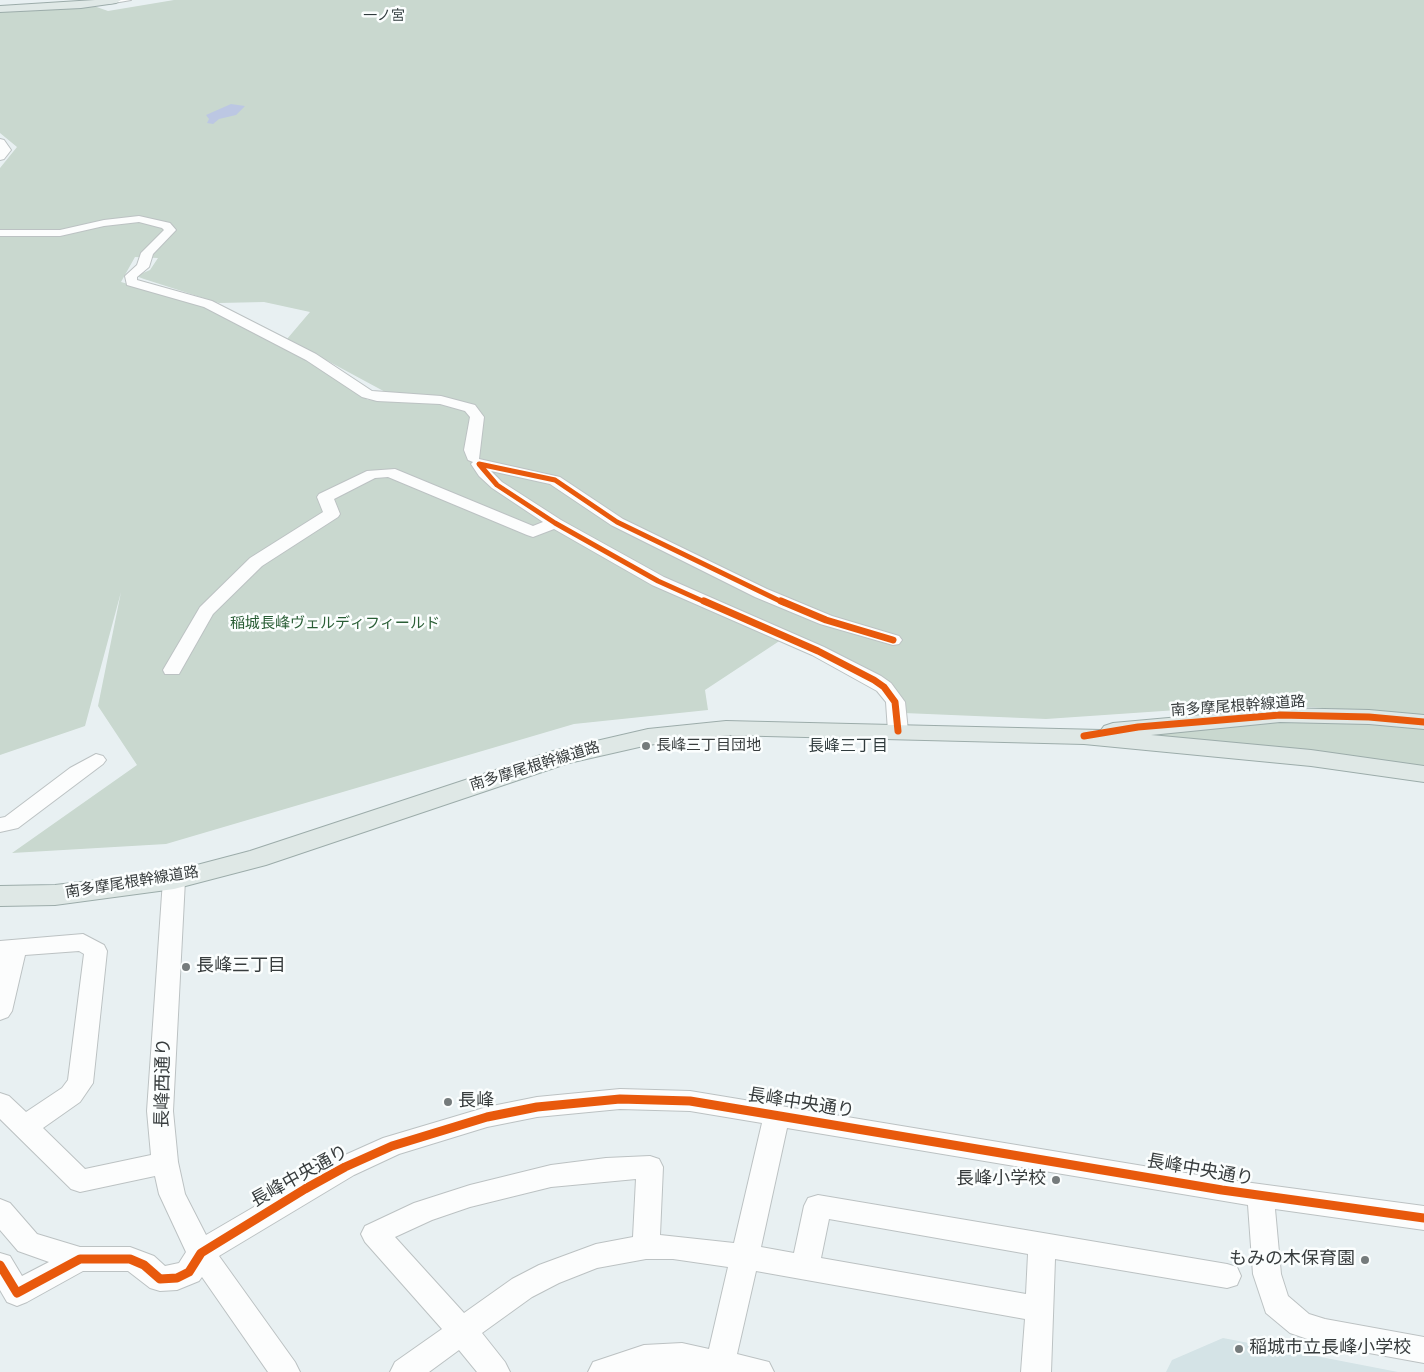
<!DOCTYPE html>
<meta charset="utf-8">
<style>
body{margin:0}
canvas{display:block;background:#e8f0f2}
</style>
<canvas width="1424" height="1372"></canvas>
<script>
const ctx = document.querySelector('canvas').getContext('2d');
ctx.lineJoin = 'round';
function paint(path, color) { ctx.fillStyle = color; ctx.fill(path, 'evenodd'); }
const toPath = rows => new Path2D(rows.map(r => 'M' + r).join(''));
function strokePath(path, color, width, dash) { ctx.strokeStyle = color; ctx.lineWidth = width; ctx.lineCap = dash ? 'butt' : 'round'; ctx.setLineDash(dash || []); ctx.stroke(path); }
function drawText(font, color, halo, rows, align = 'center') {
  ctx.font = font + ' "Titillium Web","Noto Sans JP",sans-serif'; ctx.lineWidth = 5; ctx.setLineDash([]); ctx.textBaseline = 'middle'; ctx.strokeStyle = halo; ctx.fillStyle = color; for (const [text, x, y, turn = 0] of rows) {
    ctx.save(); ctx.translate(x, y); ctx.rotate((+turn || 0) * Math.PI / 180); ctx.textAlign = isNaN(turn) ? turn : align; if (halo) ctx.strokeText(text, 0, 0); ctx.fillText(text, 0, 0); ctx.restore();
  }
}
paint(toPath([
 [1223,1338,1398,1372,1166,1372,1172,1360]
]), '#d4e3e6');
paint(toPath([
 [174,0,1424,0,1424,715,1265,704,1046,719,904,713,902,699,790,634,705,690,708,710,574,724,166,844,12,853,137,765,98,706,121,592,85,726,0,755,0,168,17,147,0,133,0,10,91,5,108,11],
 [135,257,158,258,150,270,136,276,144,279,219,303,264,302,310,312,287,339,389,394,393,401,368,400,275,341,205,306,121,282],
 [1292,719,1424,727,1424,769,1143,740,1141,732]
]), '#c9d8cf');
paint(toPath([
 [231,104,245,106,236,115,219,119,213,124,207,123,209,119,206,115]
]), '#bcc7e3');
const minor = toPath([
 [105,0,131,0,108,4,104,2,105,0],
 [0,139,4,140,11,150,4,159,0,160,0,139],
 [139,216,170,223,176,230,153,254,149,267,137,277,137,280,212,301,316,354,372,391,441,396,475,405,484,417,479,459,560,477,623,519,767,589,832,616,899,636,902,640,899,644,893,645,820,624,755,597,611,525,550,484,491,471,502,482,561,520,664,577,824,647,881,676,891,683,905,702,908,731,905,735,898,737,891,735,888,731,886,702,877,691,812,655,652,585,554,529,533,537,527,535,388,477,375,478,334,499,340,514,338,517,262,566,213,614,179,674,165,674,163,670,200,607,250,558,323,512,317,497,319,494,367,471,395,469,533,526,543,522,492,488,479,476,471,464,473,462,468,460,464,450,470,417,465,411,440,404,377,401,362,397,306,360,204,307,127,285,125,276,137,265,141,253,164,230,162,228,139,222,104,226,60,236,0,236,0,230,60,230,104,220,139,216],
 [96,754,103,756,106,760,103,764,18,828,0,832,0,818,5,817,70,768,96,754],
 [174,873,182,875,185,880,173,1111,178,1162,185,1194,206,1235,336,1159,383,1138,487,1107,537,1097,620,1089,690,1091,1222,1179,1424,1206,1424,1230,1275,1209,1281,1274,1288,1296,1309,1314,1325,1319,1424,1337,1424,1363,1325,1345,1290,1333,1266,1313,1253,1274,1248,1205,787,1128,761,1247,794,1253,804,1206,808,1198,818,1195,1227,1264,1237,1267,1241,1276,1237,1285,1227,1288,1055,1259,1051,1372,1021,1372,1025,1319,756,1271,737,1354,769,1362,774,1372,588,1372,593,1362,644,1345,682,1343,709,1349,728,1267,673,1259,646,1259,597,1268,559,1283,532,1297,482,1333,505,1362,510,1372,477,1372,459,1350,429,1372,390,1372,395,1362,442,1329,365,1242,361,1234,365,1226,414,1203,470,1185,551,1165,606,1158,650,1156,659,1159,663,1167,660,1235,734,1243,762,1123,690,1111,620,1109,537,1117,487,1127,399,1154,354,1175,219,1256,295,1362,300,1372,268,1372,202,1277,199,1281,177,1290,160,1291,150,1288,128,1271,83,1271,27,1302,17,1306,7,1302,0,1290,0,1253,10,1256,22,1276,49,1262,18,1251,0,1230,0,1199,10,1203,37,1234,80,1247,130,1247,154,1256,165,1266,179,1263,186,1252,159,1194,155,1176,80,1192,71,1189,0,1119,0,1093,9,1096,26,1112,62,1088,68,1080,84,954,79,951,25,955,12,1011,8,1017,0,1020,0,941,83,934,104,945,107,951,93,1083,80,1102,43,1128,85,1169,151,1155,147,1111,163,880,166,875,174,873],
 [636,1179,633,1237,596,1244,539,1265,512,1279,464,1313,395,1237,432,1220,470,1207,551,1187,636,1179],
 [829,1219,1028,1254,1026,1294,821,1258,829,1219]
]);
const major = toPath([
 [95,0,121,0,116,3,81,8,0,12,0,6,95,0],
 [1280,708,1369,710,1424,715,1424,729,1369,724,1280,722,1151,735,1311,750,1424,766,1424,782,1311,766,1084,744,726,735,648,745,569,763,266,865,174,889,55,905,0,906,0,886,55,885,174,871,250,851,553,751,648,729,726,721,1101,730,1104,726,1113,723,1280,708]
]);
strokePath(minor, '#bcc2c3', 2);
strokePath(major, '#9cacaa', 2);
paint(minor, '#fcfdfd');
paint(major, '#dfe8e6');
strokePath(toPath([
 [707,603,658,581,555,523,497,485,479,464,555,480,617,522,784,603]
]), '#e8590c', 5);
strokePath(toPath([
 [704,601,818,651,874,680,884,687,895,702,898,731],
 [781,601,826,620,893,640],
 [1084,736,1138,727,1280,715,1369,717,1424,722]
]), '#e8590c', 7);
strokePath(toPath([
 [0,1265,17,1293,80,1259,130,1259,144,1265,160,1279,177,1278,189,1272,201,1253,305,1189,345,1167,392,1146,487,1117,537,1107,620,1099,690,1101,1222,1190,1424,1218]
]), '#e8590c', 9);
for (const [x, y, r, color] of [
 [646,746,5,"#757b7c"],
 [186,967,5,"#757b7c"],
 [448,1102,5,"#757b7c"],
 [1056,1180,5,"#757b7c"],
 [1365,1260,5,"#757b7c"],
 [1239,1349,5,"#757b7c"]
]) { const dot = new Path2D(); dot.arc(x, y, r, 0, 2 * Math.PI); ctx.fillStyle = color; ctx.fill(dot); strokePath(dot, '#fbfefe', 2); }
drawText('14px', '#303b3d', '#fbfefe', [
 ["一ノ宮",384,17]
]);
drawText('15px', '#2a5e36', '#fbfefe', [
 ["稲城長峰ヴェルディフィールド",335,624]
]);
drawText('15px', '#373c3d', '#fbfefe', [
 ["南多摩尾根幹線道路",1238,707,-4],
 ["南多摩尾根幹線道路",535,767,-17],
 ["南多摩尾根幹線道路",132,883,-9]
]);
drawText('15px', '#373c3d', '#fbfefe', [
 ["長峰三丁目団地",656,746]
], 'left');
drawText('16px', '#303b3d', '#fbfefe', [
 ["長峰三丁目",848,747]
]);
drawText('18px', '#373c3d', '#fbfefe', [
 ["長峰三丁目",196,967],
 ["長峰",458,1102],
 ["長峰小学校",1046,1180,"right"],
 ["もみの木保育園",1355,1260,"right"],
 ["稲城市立長峰小学校",1249,1349]
], 'left');
drawText('18px', '#373c3d', '#fbfefe', [
 ["長峰西通り",164,1083,-89],
 ["長峰中央通り",801,1104,9],
 ["長峰中央通り",1200,1171,10],
 ["長峰中央通り",300,1177,-29]
]);
</script>
